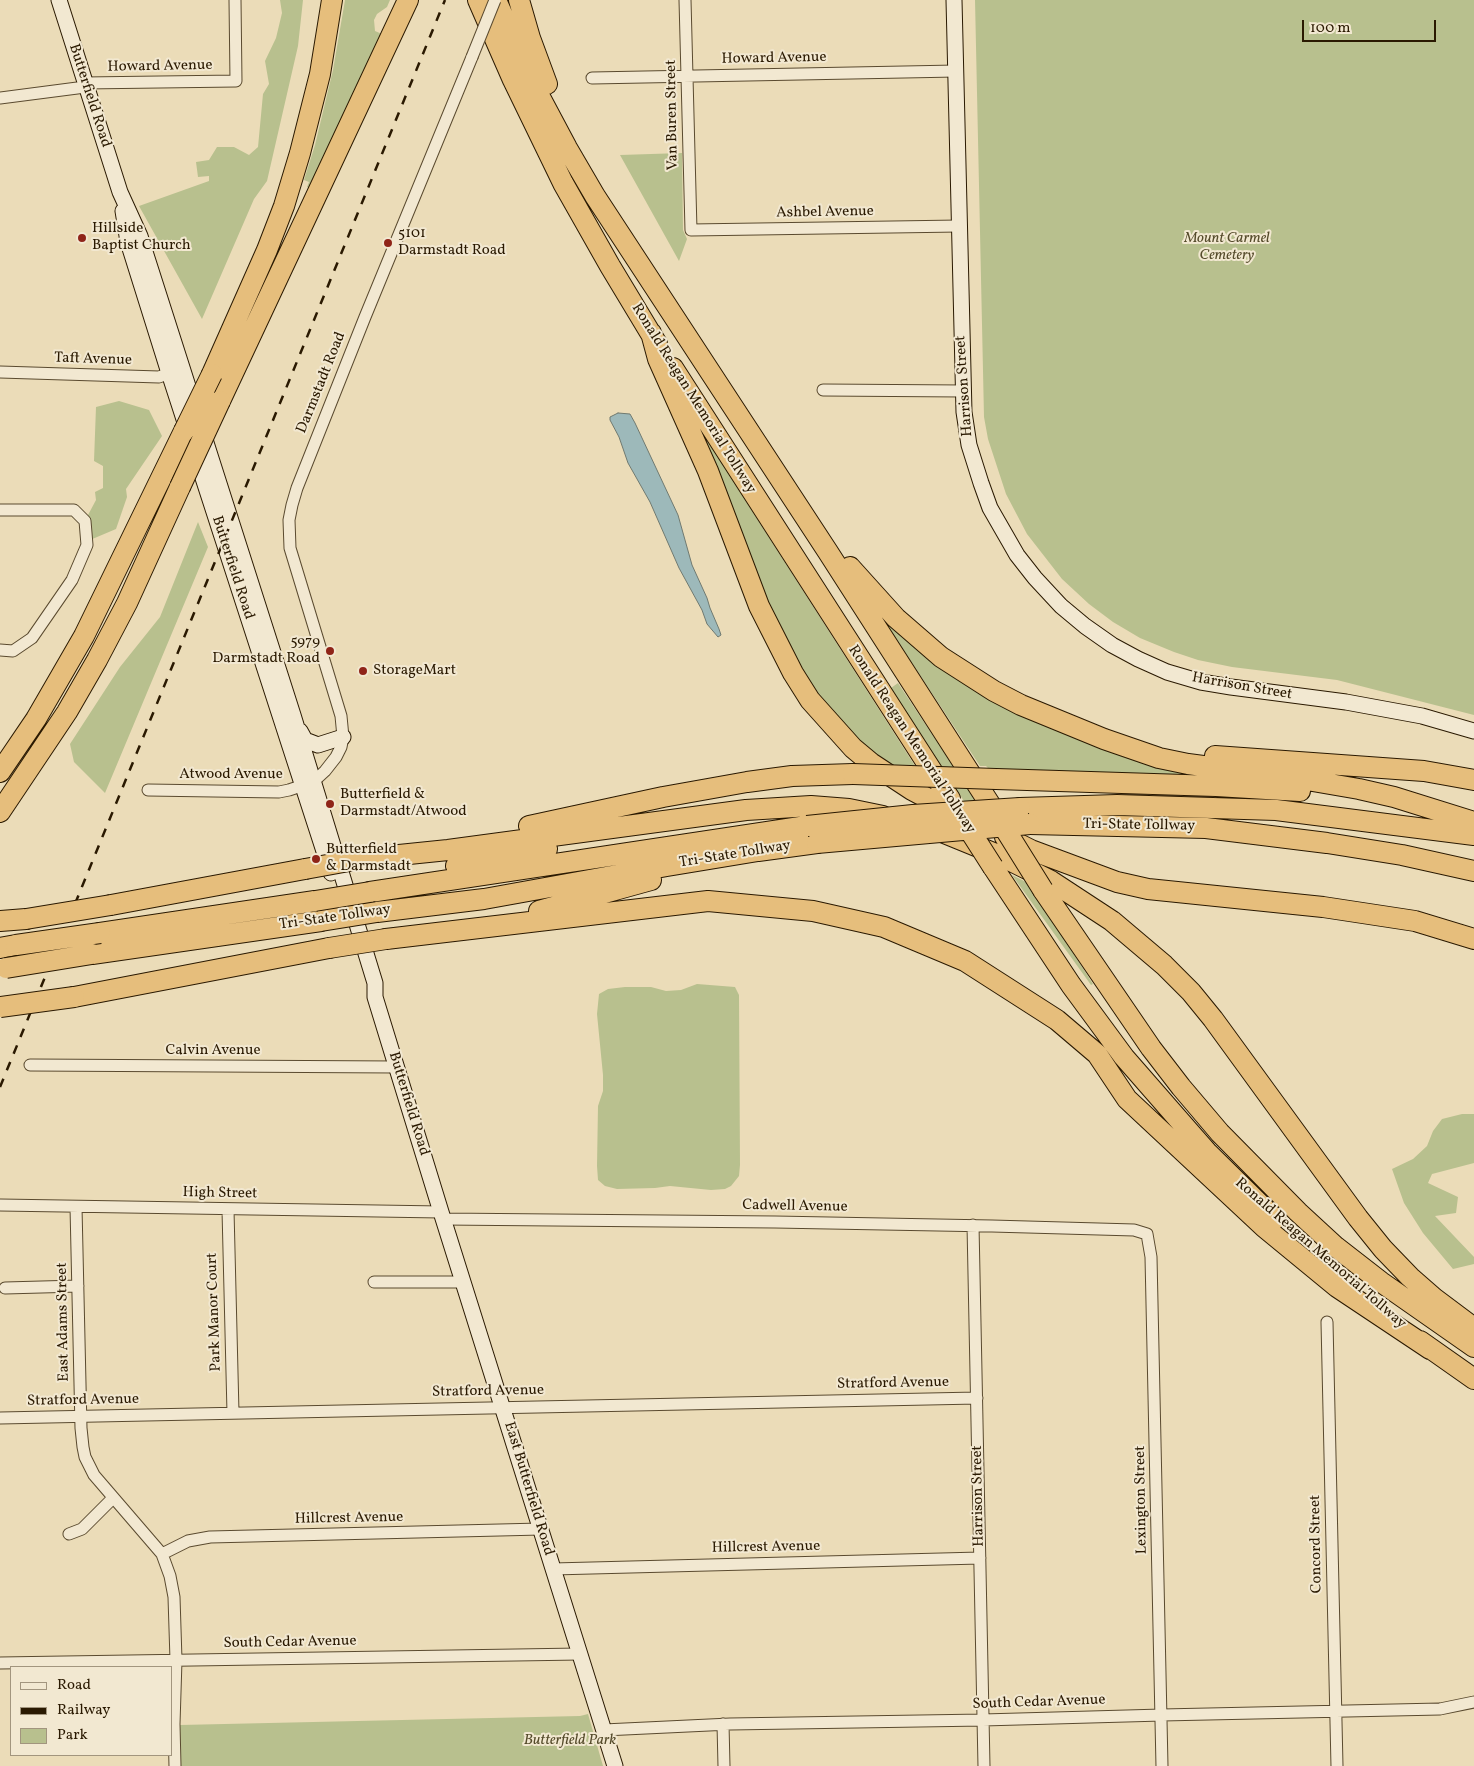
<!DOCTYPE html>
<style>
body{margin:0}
#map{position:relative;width:1474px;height:1766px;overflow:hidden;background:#ebdcb8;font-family:Vollkorn,serif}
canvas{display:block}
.legend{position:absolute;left:10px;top:1666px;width:162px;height:90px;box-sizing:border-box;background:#f2e8d1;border:1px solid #a2957e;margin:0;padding:6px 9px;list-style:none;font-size:15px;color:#2a1901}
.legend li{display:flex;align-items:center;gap:10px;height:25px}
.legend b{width:25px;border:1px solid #a2957e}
.scale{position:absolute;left:1302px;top:20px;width:134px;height:22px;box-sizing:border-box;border:2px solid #2a1901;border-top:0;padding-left:6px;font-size:15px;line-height:18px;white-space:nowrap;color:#2a1901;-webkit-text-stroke:4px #f2e8d1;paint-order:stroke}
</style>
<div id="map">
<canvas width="1474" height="1766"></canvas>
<ul class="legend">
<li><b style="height:6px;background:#f2e8d1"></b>Road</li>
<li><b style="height:6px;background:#2a1901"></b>Railway</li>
<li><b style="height:14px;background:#b8c08e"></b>Park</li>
</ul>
<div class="scale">100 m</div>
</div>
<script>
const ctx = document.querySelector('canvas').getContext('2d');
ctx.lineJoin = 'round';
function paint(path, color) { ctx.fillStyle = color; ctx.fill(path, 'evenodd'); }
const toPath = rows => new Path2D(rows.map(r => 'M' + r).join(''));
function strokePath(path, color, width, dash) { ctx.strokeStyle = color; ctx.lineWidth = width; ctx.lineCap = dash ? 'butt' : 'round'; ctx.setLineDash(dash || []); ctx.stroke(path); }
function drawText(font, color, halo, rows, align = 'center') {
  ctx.font = font + ' Vollkorn,serif'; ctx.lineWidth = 4; ctx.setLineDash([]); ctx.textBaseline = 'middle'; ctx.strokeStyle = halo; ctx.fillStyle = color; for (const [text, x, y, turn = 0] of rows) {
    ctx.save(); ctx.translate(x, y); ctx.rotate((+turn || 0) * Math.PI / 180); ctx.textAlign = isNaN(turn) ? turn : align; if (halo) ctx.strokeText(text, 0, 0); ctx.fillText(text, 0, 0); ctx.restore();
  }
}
paint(toPath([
 [280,0,303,0,298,46,267,181,254,199,202,319,139,206,209,181,209,176,198,177,196,162,209,160,217,147,234,147,249,155,258,147,263,94,269,84,265,61,276,38,282,13],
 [345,0,390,0,387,7,377,14,374,20,375,31,382,34,310,188,307,187,309,182,304,180,315,145,333,70],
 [975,0,1474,0,1474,715,1337,680,1232,667,1198,660,1174,652,1140,638,1113,622,1089,604,1062,579,1027,534,1006,494,988,439,984,417],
 [682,153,683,230,687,239,679,261,620,155],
 [119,401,149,410,162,436,126,489,127,497,116,529,90,540,88,515,96,500,95,492,103,488,103,466,94,461,96,407],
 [708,442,917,769,887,766,864,747,807,682,770,614,703,444],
 [198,522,208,547,105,793,74,762,70,744,120,667,160,617],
 [881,616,1034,720,1067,735,1098,747,1204,775,1004,770,989,769,986,766,980,766],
 [898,683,945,754,986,818,969,809,891,688],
 [1012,875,1028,883,1093,984,1091,985],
 [697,984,735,987,739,995,740,1165,739,1176,731,1186,725,1189,711,1190,670,1186,655,1188,617,1189,605,1186,598,1180,597,1166,598,1106,603,1091,603,1075,597,1014,599,994,608,989,625,987,651,987,666,991,681,990],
 [1462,1114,1474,1114,1474,1163,1432,1174,1428,1183,1458,1197,1456,1213,1435,1216,1474,1257,1474,1264,1453,1269,1423,1233,1404,1203,1392,1169,1413,1159,1427,1146,1433,1131,1442,1119],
 [588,1714,603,1766,180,1766,180,1725,580,1716]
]), '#b8c08e');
const water = toPath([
 [618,413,630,414,635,423,678,515,692,565,707,598,710,608,719,629,721,635,718,637,707,624,702,610,679,568,650,502,628,463,619,437,610,420,610,417,618,413]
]);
paint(water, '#9db9ba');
strokePath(water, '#6f7970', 1);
const minor = toPath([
 [685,0,691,230,959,226],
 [592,78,956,71],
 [84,83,236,81,235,0],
 [0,98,85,87],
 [0,372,159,377,175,371],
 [823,390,963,391],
 [0,510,74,510,85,521,87,545,72,580,32,638,13,651,0,650],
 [148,790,279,792,289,790,313,782,325,771,336,757,341,747,343,737,341,716,290,548,289,520,292,505,297,488,365,317,472,57],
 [30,1065,396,1067],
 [0,1205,441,1212],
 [76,1207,81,1428,83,1447,85,1457,94,1475,162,1554,170,1576,174,1597,176,1660,174,1724,175,1766],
 [228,1210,233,1413],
 [443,1219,775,1222,992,1226,1134,1230,1147,1234,1151,1257,1162,1766],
 [973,1225,984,1766],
 [374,1282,463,1282],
 [5,1288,78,1286],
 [1327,1322,1337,1766],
 [0,1418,977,1398],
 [69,1534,82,1529,113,1498],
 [162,1554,188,1541,210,1537,541,1529],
 [553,1569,980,1558],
 [0,1663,580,1654],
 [723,1724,724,1766],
 [604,1730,730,1724,983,1720,1162,1715,1440,1709,1474,1702]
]);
const secondary = toPath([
 [59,0,120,192,140,236,293,715,375,983,375,997,441,1212,615,1766],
 [954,0,964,412,969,445,981,483,990,508,1017,555,1035,578,1061,606,1085,626,1112,645,1138,659,1167,672,1201,682,1231,687,1346,702,1422,716,1474,731],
 [123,211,128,242,169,373,331,873],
 [300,731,305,740,318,745,343,737]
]);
const motorway = toPath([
 [478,0,513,80,563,183,610,266,657,344],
 [496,0,534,86,567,148,595,196,828,552,1002,823],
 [519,0,530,38,547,84],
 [651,333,658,359,708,471,759,606,793,673,810,700,853,748,871,763,912,790,961,816],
 [673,368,950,799],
 [212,374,267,250,284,206,300,153,320,74,332,0],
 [220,401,408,0],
 [850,567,896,618,941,657,994,691,1021,705,1104,739,1159,758,1188,764,1301,779,1359,789,1394,797,1474,822],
 [1215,756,1424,771,1474,780],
 [0,772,36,719,84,636,184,431],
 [996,779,1216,786,1300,791],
 [1020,808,1117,805,1276,810,1474,835],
 [0,812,67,712,97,660,127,603,180,487],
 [1030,824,1206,828,1327,843,1402,855,1474,871],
 [529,826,663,797,747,782,792,776,853,774],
 [937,830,1003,857,1051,881,1112,921,1164,965,1191,992,1213,1019,1358,1218,1383,1249,1410,1277,1434,1298,1474,1328],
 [1005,837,1031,850,1117,882,1148,889,1323,907,1415,921,1474,939],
 [360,859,448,850,746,810,811,806,849,809,883,816],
 [456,866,547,849],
 [993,867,1071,985,1124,1057,1207,1152,1275,1219],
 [1043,890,1151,1048,1181,1087,1220,1133,1298,1212,1336,1247,1381,1282,1474,1347],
 [370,892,807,826],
 [111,905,305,869],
 [539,911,651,880],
 [377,912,484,899,667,866,758,851,817,843],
 [0,921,26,919],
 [100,933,315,901],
 [386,939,708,901,813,911,884,927,965,961,1057,1020,1097,1054,1127,1099,1264,1227,1337,1287,1430,1349],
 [0,948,16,945],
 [92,954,321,921],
 [74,997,329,948],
 [1420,1341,1474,1379]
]);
strokePath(minor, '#5a4a2f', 13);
strokePath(secondary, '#2a1901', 17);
strokePath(motorway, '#2a1901', 22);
strokePath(minor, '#f2e8d1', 11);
strokePath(secondary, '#f2e8d1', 15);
strokePath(motorway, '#e6be7c', 20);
strokePath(toPath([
 [0,1087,445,0]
]), '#2a1901', 2.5, [9, 9]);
const minorBridge = toPath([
 [472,57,495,0]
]);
const motorwayBridge = toPath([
 [184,431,212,374],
 [180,487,220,401],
 [853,774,996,779],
 [963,820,993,867],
 [807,826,913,815,1020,808],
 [1005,829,1043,890],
 [817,843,1030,824],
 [305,869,360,859],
 [315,901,370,892],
 [26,919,111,905],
 [321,921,377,912],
 [16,945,100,933],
 [329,948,386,939],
 [6,968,92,954],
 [0,1007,74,997]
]);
strokePath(minorBridge, '#5a4a2f', 13, []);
strokePath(motorwayBridge, '#2a1901', 22, []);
strokePath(minorBridge, '#f2e8d1', 11);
strokePath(motorwayBridge, '#e6be7c', 20);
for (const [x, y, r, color] of [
 [82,238,5,"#8f2418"],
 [388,243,5,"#8f2418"],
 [330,651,5,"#8f2418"],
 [363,671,5,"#8f2418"],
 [330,804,5,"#8f2418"],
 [316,859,5,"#8f2418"]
]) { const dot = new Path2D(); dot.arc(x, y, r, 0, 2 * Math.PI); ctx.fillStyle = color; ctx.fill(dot); strokePath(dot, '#f2e8d1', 2); }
drawText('15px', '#2a1901', '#f2e8d1', [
 ["Howard Avenue",774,59,-1],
 ["Howard Avenue",160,67,-1],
 ["Butterfield Road",89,96,72],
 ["Van Buren Street",673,115,-91],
 ["Ashbel Avenue",825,213,-1],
 ["Taft Avenue",93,360,2],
 ["Darmstadt Road",322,383,-68],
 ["Harrison Street",965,386,-94],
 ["Ronald Reagan Memorial Tollway",693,399,58],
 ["Butterfield Road",232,568,72],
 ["Harrison Street",1242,687,10],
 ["Ronald Reagan Memorial Tollway",911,740,57],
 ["Atwood Avenue",231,775],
 ["Tri-State Tollway",1139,826,1],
 ["Tri-State Tollway",735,855,-9],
 ["Tri-State Tollway",335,918,-8],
 ["Calvin Avenue",213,1051],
 ["Butterfield Road",408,1104,73],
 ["High Street",220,1194,1],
 ["Cadwell Avenue",795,1207,1],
 ["Ronald Reagan Memorial Tollway",1320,1254,41],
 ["Park Manor Court",215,1312,-92],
 ["East Adams Street",64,1322,-91],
 ["Stratford Avenue",893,1384,-1],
 ["Stratford Avenue",488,1392,-1],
 ["Stratford Avenue",83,1401,-1],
 ["East Butterfield Road",528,1489,73],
 ["Harrison Street",979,1496,-91],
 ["Lexington Street",1142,1500,-91],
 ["Hillcrest Avenue",349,1519,-1],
 ["Concord Street",1317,1544,-91],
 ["Hillcrest Avenue",766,1548,-1],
 ["South Cedar Avenue",290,1643,-1],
 ["South Cedar Avenue",1039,1703,-2]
]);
drawText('15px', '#2a1901', '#f2e8d1', [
 ["Hillside",92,229],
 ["Baptist Church",92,246],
 ["5101",398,234],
 ["Darmstadt Road",398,251],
 ["5979",320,642,"right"],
 ["Darmstadt Road",320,659,"right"],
 ["StorageMart",373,671],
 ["Butterfield &",340,795],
 ["Darmstadt/Atwood",340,812],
 ["Butterfield",326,850],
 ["& Darmstadt",326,867]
], 'left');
drawText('italic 15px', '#554b2b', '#f2e8d1', [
 ["Mount Carmel",1227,239],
 ["Cemetery",1227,256],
 ["Butterfield Park",570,1741]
]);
</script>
